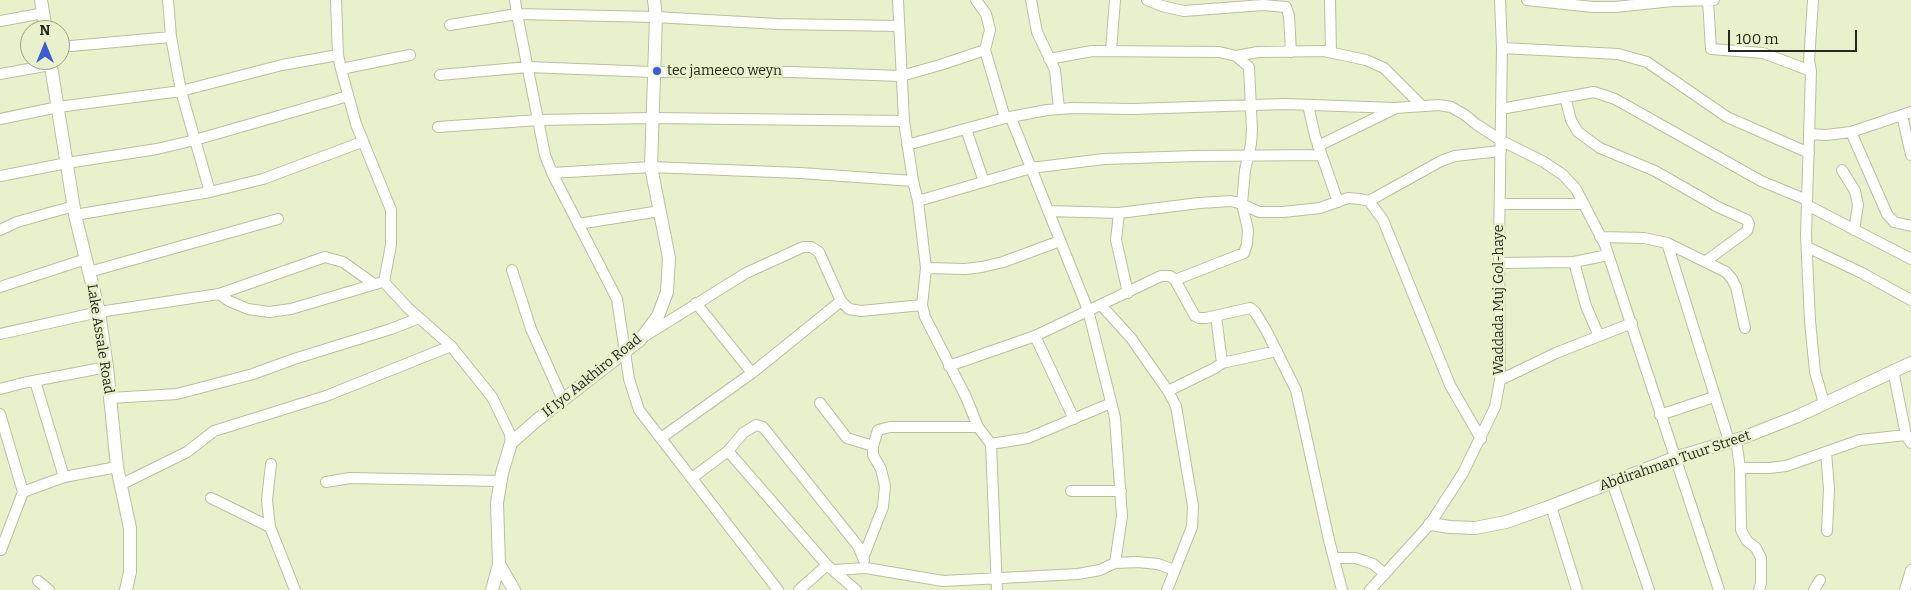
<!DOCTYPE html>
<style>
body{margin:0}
#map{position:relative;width:1911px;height:590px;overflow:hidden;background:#e9f0cc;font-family:Bitter,serif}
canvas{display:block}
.north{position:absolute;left:20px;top:20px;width:50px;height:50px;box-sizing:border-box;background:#e9f0cc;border:1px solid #9ba085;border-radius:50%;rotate:0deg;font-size:14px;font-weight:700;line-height:20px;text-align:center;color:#25281b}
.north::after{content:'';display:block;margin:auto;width:18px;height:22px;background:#3b5fd1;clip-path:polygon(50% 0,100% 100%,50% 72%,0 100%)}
.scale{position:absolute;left:1728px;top:30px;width:129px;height:22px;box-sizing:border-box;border:2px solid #25281b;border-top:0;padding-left:6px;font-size:15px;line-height:18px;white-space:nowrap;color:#25281b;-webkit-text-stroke:4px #e9f0cc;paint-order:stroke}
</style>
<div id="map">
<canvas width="1911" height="590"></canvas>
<div class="north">N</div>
<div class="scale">100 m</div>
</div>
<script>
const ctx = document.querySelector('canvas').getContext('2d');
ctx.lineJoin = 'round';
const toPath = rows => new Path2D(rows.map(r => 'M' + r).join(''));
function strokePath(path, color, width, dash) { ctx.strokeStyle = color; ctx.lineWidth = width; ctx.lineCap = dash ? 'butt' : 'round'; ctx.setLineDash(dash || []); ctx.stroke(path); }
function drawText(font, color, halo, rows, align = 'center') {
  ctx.font = font + ' Bitter,serif'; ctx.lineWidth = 5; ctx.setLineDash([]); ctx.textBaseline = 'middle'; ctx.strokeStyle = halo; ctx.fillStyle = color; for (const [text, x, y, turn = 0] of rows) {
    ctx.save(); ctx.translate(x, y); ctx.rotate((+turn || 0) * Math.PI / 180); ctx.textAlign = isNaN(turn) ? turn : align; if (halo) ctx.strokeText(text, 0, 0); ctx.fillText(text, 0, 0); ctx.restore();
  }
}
const minor = toPath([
 [168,0,171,37,181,91,210,192],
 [336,0,338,55,341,69,356,124,391,210,391,245,384,282],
 [898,0,904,121,913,181,918,201,926,268,922,305,925,317,966,397,978,427,991,444,997,590],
 [976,0,986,14,990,30,985,50],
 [1031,0,1037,32,1055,70,1059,109],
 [1147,0,1162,6,1184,11,1263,5,1286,7,1289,16,1291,52],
 [1330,0,1331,52],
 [1527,0,1593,7,1615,7,1673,1,1714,0],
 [1708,0,1711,49,1763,53,1811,71],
 [1813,0,1809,61,1811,71,1806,235,1810,321,1815,372,1824,403],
 [0,21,44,13],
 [450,25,517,14,515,0],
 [60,47,171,37],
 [1502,48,1618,54,1647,62,1727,117,1809,153],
 [1111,50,1115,0],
 [1236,56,1258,52,1324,51,1366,60,1384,68,1422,106],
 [1049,59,1092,51,1219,52,1236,56,1249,67,1252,130,1251,144,1245,170,1242,204,1248,230,1247,244,1244,253,1175,280],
 [341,69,410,55],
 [0,74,50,65],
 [440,75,528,67,653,72,792,72,901,76,940,65,985,50,1005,118],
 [1565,97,1571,120,1578,132,1600,148,1655,171,1718,207,1747,220,1749,224,1747,231,1706,261],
 [1308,105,1315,136,1338,202],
 [1501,109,1594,92,1615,99,1761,181,1807,200],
 [1902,115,1911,155],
 [1011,118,1088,310,1115,418,1122,516,1115,563],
 [0,119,58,107,181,91,282,65,338,55],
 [438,127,539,120,652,118,904,121],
 [966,129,984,182],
 [1851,132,1887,214,1894,222,1911,226],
 [1809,134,1826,135,1851,132,1911,112],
 [907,145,1005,118,1047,110,1073,108,1133,109,1285,104,1395,108,1439,105,1451,107,1465,115,1476,124,1502,141,1544,162,1563,175,1576,189,1605,245,1719,590],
 [1318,146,1394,109],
 [1842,170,1855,191,1858,205,1854,230],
 [552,173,651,167,800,173,913,181],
 [0,176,67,163,157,149,195,140,348,96],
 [918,201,1031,168,1104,159,1196,156,1321,155],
 [1369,201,1441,161,1455,156,1501,151],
 [1500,204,1584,204],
 [1807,205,1911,259],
 [1048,211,1119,213,1199,203,1231,201,1242,204,1259,212,1283,212,1320,208,1348,198,1360,199,1369,201,1383,220,1450,385,1481,439],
 [1119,213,1116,240,1128,293],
 [75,215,210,192,263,179,362,142],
 [578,224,660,211],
 [0,230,17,222,74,206],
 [1600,237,1644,238,1667,243,1726,272,1732,279,1736,287,1745,328],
 [1667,243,1729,441],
 [1807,247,1862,273,1911,300],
 [1574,262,1586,306,1599,336],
 [1499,263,1574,262,1608,255],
 [926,268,965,269,982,267,1003,262,1060,241],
 [512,270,531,329,563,400],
 [89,272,278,219],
 [384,282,408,308,451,346,492,397,510,434,511,443],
 [0,287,86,259],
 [219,294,229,301,248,309,269,312,291,309,379,283],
 [696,303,752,373],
 [1101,305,1131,338,1168,391,1176,406,1193,506,1192,527,1167,590],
 [1216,316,1222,363],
 [0,334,99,312,219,294,325,257,343,262,374,284],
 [645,336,746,273,803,247,811,247,819,252,841,301],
 [1035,336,1074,419],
 [949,366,1035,336,1161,276,1170,276,1175,280,1195,316,1199,318,1206,318,1250,308,1255,312,1266,330,1296,390,1329,540,1342,590],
 [1893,370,1906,435,1911,443],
 [1500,380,1556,353,1632,323],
 [35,381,64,477],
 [0,389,23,383,107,367],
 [1168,391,1215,368,1222,363,1277,351],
 [110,398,177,394,253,374,294,359,391,329,419,318],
 [820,403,847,438,873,446],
 [0,414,23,492],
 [1660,415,1714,397],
 [661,438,752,373,841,301,849,309,861,311,922,305],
 [1736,439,1740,468,1741,530,1747,541,1756,548,1761,558,1761,583,1759,590],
 [991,444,1028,438,1111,403],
 [728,451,743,433,756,425,763,427,858,546,864,560],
 [1826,452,1829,489,1827,531],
 [271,464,267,500,270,527,295,590],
 [1740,468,1769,468,1786,466,1860,440,1906,435],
 [692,478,728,451,827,565,856,590],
 [326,482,350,478,500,481],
 [1612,482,1649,590],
 [120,485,187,452,214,431,326,396,451,346],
 [1071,491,1121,491],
 [211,498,270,527],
 [1551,506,1577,590],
 [1,550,23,492,64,477,117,467],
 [863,558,883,507,885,486,881,469,873,455,873,446,878,430,890,427,978,427],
 [1334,558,1355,558,1365,561,1373,564,1385,574],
 [834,570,866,568,943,581,1078,574,1100,570,1115,563,1137,562,1158,564,1174,570],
 [38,581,49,590],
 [778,590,639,410,629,379,617,299,552,173,545,155,517,14,656,17,777,24,899,26],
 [799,590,827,565],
 [1370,590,1430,524,1463,473,1495,407,1500,380,1499,244,1502,48,1500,0],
 [1814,590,1820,580],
 [1905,590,1911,570]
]);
const tertiary = toPath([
 [41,0,46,30],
 [50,60,75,215,99,312,107,367,117,467,130,528,130,572,126,590],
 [1430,524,1450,527,1475,528,1506,522,1546,508,1674,458,1742,438,1798,416,1911,363],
 [499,564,514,590],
 [492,590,499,564,497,503,502,473,511,443,537,420,640,340,658,316,667,292,669,258,651,167,656,17,654,0]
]);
strokePath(minor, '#bac09e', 12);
strokePath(tertiary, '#bac09e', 14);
strokePath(minor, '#fff', 10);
strokePath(tertiary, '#fff', 12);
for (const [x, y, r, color] of [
 [657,71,5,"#3b5fd1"]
]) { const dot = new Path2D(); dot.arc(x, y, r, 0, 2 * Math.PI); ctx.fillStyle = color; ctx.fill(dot); strokePath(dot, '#e9f0cc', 2); }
drawText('14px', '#25281b', '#e9f0cc', [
 ["tec jameeco weyn",667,71]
], 'left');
drawText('14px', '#25281b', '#e9f0cc', [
 ["Waddada Muj Gol-haye",1499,300,-90],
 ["Lake Assale Road",100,339,81],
 ["If Iyo Aakhiro Road",592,376,-39],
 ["Abdirahman Tuur Street",1675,461,-19]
]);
</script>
